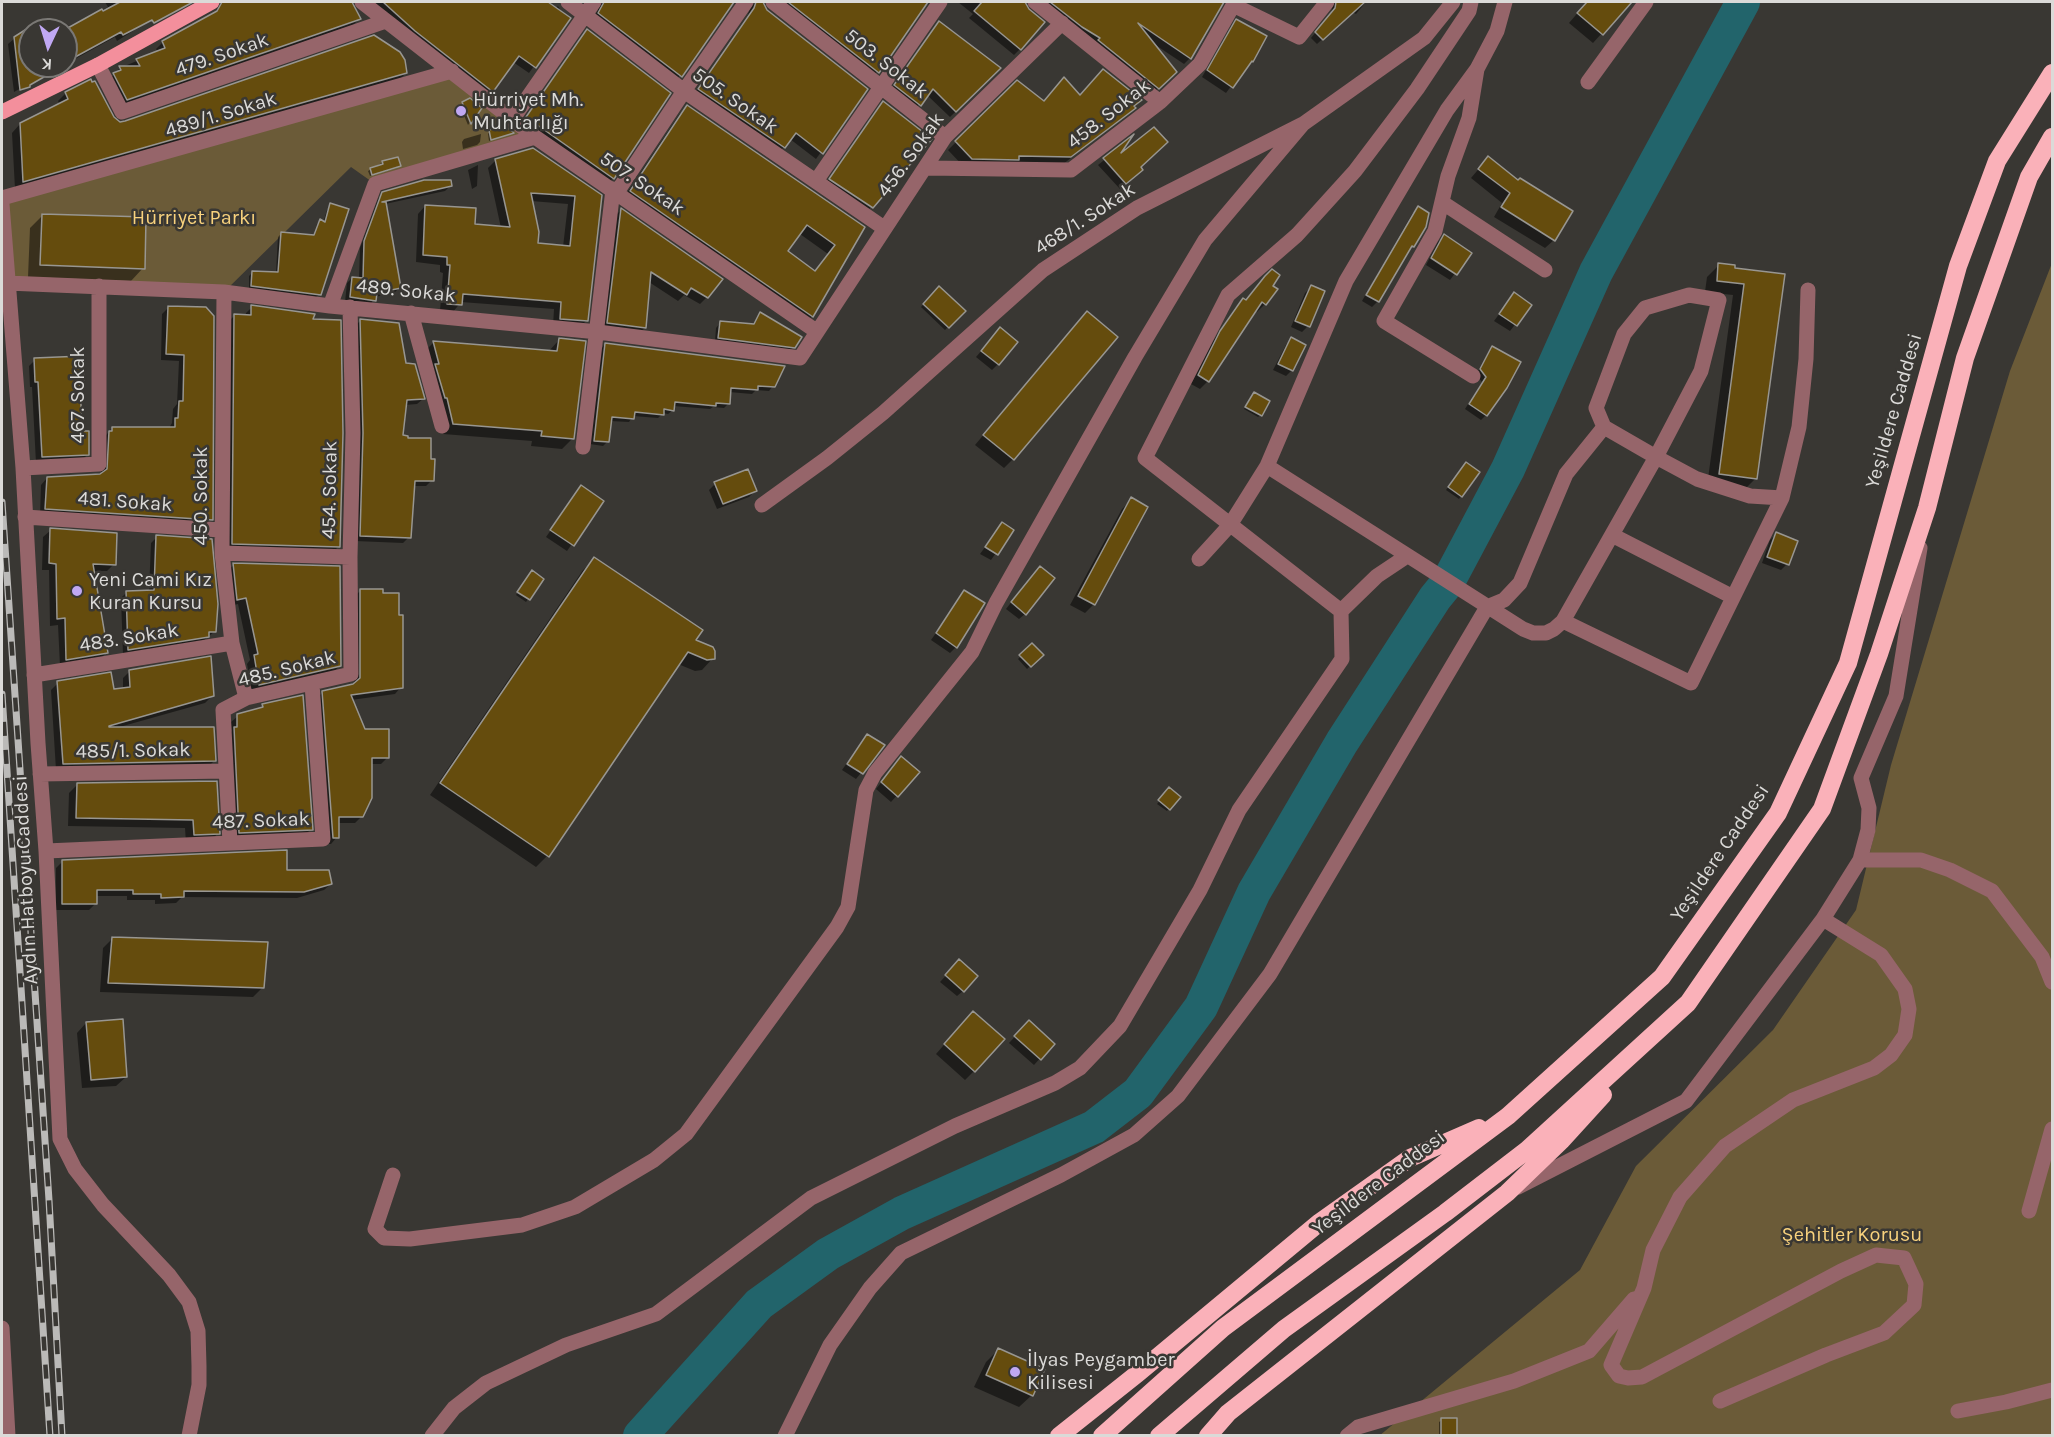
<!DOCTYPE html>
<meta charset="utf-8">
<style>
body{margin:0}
#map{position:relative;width:2054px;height:1437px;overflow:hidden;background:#393733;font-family:Karla,sans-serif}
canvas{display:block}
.frame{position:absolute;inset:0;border:3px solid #dbdad8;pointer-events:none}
.north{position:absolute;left:18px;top:18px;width:60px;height:60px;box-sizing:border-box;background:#393733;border:2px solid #7a7875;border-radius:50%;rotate:184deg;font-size:16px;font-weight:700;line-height:24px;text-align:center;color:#dbdad8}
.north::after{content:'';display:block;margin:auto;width:21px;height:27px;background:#c0a8f3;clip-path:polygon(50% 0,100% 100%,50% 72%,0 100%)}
</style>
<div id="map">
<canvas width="2054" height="1437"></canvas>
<div class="frame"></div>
<div class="north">K</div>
</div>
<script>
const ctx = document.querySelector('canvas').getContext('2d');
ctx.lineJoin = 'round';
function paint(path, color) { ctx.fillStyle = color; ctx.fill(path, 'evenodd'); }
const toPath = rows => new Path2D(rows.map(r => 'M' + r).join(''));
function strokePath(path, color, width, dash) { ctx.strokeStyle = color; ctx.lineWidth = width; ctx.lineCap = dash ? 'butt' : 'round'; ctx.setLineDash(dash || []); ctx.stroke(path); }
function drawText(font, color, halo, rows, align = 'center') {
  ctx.font = font + ' Karla,sans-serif'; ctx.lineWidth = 5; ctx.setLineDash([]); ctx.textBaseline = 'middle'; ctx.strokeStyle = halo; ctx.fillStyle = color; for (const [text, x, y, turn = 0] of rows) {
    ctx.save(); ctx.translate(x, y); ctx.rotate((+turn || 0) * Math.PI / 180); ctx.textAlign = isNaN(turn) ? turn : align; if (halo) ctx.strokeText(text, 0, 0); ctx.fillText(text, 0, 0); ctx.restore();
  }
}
paint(toPath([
 [452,71,535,137,375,184,351,167,224,292,7,283,2,204],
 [2052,263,2052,1435,1379,1436,1580,1270,1636,1166,1773,1030,1856,910,1891,765,2010,371]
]), '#6b5b38');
paint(toPath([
 [105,2,183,2,141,24,133,31,117,41,115,37,66,64,66,30,108,7],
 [245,2,347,2,358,12,359,19,353,25,120,106,108,81,120,68,158,52,156,49,163,42,199,22],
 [370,2,545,2,555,9,558,6,560,10,570,17,529,73,513,62,486,97],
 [595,2,724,2,726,4,734,2,675,82,593,19,598,10],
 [756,2,763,2,762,5,766,11,866,89,816,159,790,139,778,154,693,95,748,15,750,8],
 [775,2,842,2,897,44,872,78],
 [884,2,927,2,905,32,877,11],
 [958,2,1025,2,1020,49,1014,55,969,18,973,14],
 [1035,2,1146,2,1171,10,1177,2,1222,2,1191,57,1184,64,1154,44,1175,72,1152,94],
 [1329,2,1366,2,1356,14,1352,12,1317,44,1311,38,1330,15,1332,9],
 [1587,2,1630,2,1593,43,1569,23],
 [1237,21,1246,66,1226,93,1202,77,1231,27],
 [939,23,999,69,950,117,927,95,914,110,890,91],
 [46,25,48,30,37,30],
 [587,31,669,94,613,178,606,185,520,124],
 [30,34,30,66,61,66,14,92,8,44,15,38],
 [406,73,398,81,15,189,12,133,20,124,60,105,58,101,66,93,121,123],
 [1017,82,1043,102,1080,96,1134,108,1062,165,964,167,948,150],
 [469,100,480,108,468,125,460,106],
 [883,103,930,139,864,215,823,187,876,111],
 [687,107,863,227,812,316,804,325,623,199,679,115],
 [800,234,828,254,814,272,786,252],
 [490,131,512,133,489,141,488,134],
 [481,134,480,142,477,145,463,149,462,142,464,139],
 [1128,141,1116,158,1139,167,1136,175,1120,189,1098,165],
 [1488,158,1554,240,1545,248,1494,217,1502,203,1471,178],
 [496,160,601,196,586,321,579,328,553,326,554,309,461,302,453,312,440,311,443,273,440,272,440,265,416,262,418,214,425,206,474,225,501,228,488,168],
 [531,201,568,204,563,247,536,244],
 [383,162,399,166,397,168,370,176,368,171],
 [478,165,477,186,472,189,468,170],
 [450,186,445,191,385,204,399,288,394,293,375,297,370,305,345,302,347,283,352,278,359,279,360,248,378,199,383,193],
 [330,207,320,294,316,297,249,289,249,276,252,273,276,273,278,237,281,234,313,236,317,224,320,221,323,223,327,210],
 [1418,208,1413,247,1407,252,1378,301,1372,307,1362,301,1412,214],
 [621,210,707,297,700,304,684,295,678,301,649,282,645,328,637,335,601,330,614,217],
 [42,216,143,268,131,281,28,277,30,228],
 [1444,236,1470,253,1450,280,1426,265,1438,242],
 [1719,265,1733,269,1783,276,1756,478,1744,490,1707,486,1733,295,1705,292,1707,277],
 [1266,277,1271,286,1265,304,1257,312,1255,310,1208,381,1200,389,1191,384,1213,341,1235,308,1243,300,1245,301],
 [1311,287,1308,326,1302,332,1291,327,1305,293],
 [939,288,964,311,945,330,921,307],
 [1514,294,1530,305,1510,331,1494,321],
 [169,307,205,308,211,519,205,525,40,515,41,485,47,478,101,474,103,439,112,428,169,428,172,423,173,409,177,404,179,361,161,360,162,314],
 [252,307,311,321,339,546,333,552,227,549,228,322,234,316,246,316,246,313],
 [760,314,794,347,789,351,715,342,716,328,720,323,752,326],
 [361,320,405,365,423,399,417,404,405,405,401,437,432,480,426,486,413,486,409,537,403,543,355,541,355,326],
 [1078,322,1013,459,1004,468,975,445],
 [995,335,998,364,992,370,976,357],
 [1292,339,1292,370,1286,376,1273,370,1286,345],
 [559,340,573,438,562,449,531,446,532,441,443,434,423,353,434,342,548,352],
 [605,344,773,386,769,391,756,390,752,394,729,392,728,404,724,408,713,407,710,409,673,406,673,410,668,414,663,413,658,418,633,416,629,422,610,421,608,441,603,446,590,444,601,349],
 [1493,348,1486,415,1481,420,1465,409,1482,382,1476,375,1488,353],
 [35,360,82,379,78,383,81,433,88,454,82,460,36,463,32,387,30,387,29,366],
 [1254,394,1261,415,1258,417,1244,409],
 [1464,466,1461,496,1459,499,1446,490],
 [715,484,755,491,749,497,717,509,709,490],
 [581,487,602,501,567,551,546,537],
 [1132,499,1094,604,1085,613,1070,605,1122,509],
 [1002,524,1012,530,991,560,980,554],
 [51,530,114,564,107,571,92,571,106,653,99,660,60,666,58,625,50,626,49,570,42,570,43,537],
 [1776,534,1787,564,1781,570,1762,563,1770,540],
 [157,537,215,631,202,642,123,655,121,598,126,593,149,591,151,543],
 [595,559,713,658,702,670,695,671,678,664,547,856,536,867,430,795,583,570],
 [234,565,340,666,332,673,252,692,247,664,250,660,238,604,230,606,226,572],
 [1034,573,1025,614,1019,619,1006,609],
 [529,575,542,579,526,602,516,595],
 [361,590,401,687,395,694,351,700,364,730,387,758,381,764,370,764,362,816,355,823,337,823,337,837,331,844,327,844,316,699,323,692,354,685,354,597],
 [965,592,956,647,950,653,931,640],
 [1032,645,1042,655,1027,669,1018,659],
 [130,671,212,696,205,703,116,728,214,761,207,768,56,770,51,690,58,683,113,691,123,689,123,678],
 [263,706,311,829,305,835,233,839,228,735,232,731,231,722,238,716,259,709],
 [867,735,883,745,856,779,842,770],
 [896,764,918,772,891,802,876,789],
 [216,782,218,833,210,842,186,843,185,828,68,826,69,793,77,785],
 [1169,789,1178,797,1167,811,1157,804],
 [62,862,285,871,331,884,324,890,297,898,182,897,176,903,155,904,155,900,127,900,127,896,96,896,96,903,89,910,56,910,56,868],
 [112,939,262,988,253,997,100,992,103,948],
 [954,967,963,991,957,996,940,982],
 [964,1022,974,1071,965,1080,936,1054],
 [86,1023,126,1077,116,1086,82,1088,77,1033],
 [1023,1028,1053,1044,1034,1065,1009,1043],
 [998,1350,1032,1395,1019,1407,974,1387,986,1362],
 [1442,1420,1456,1435,1439,1436,1439,1422]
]), '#0007');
strokePath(toPath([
 [640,1436,759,1304,828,1254,902,1213,1094,1127,1138,1093,1201,1007,1254,892,1342,742,1435,598,1448,582,1508,469,1596,272,1743,2]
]), '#22646b', 34);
const building = toPath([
 [120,2,193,2,154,23,152,20,123,35,121,32,66,62,66,29,102,9,103,11,120,2],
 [222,2,352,2,361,19,127,100,113,73,121,70,119,66,140,66,136,59,165,48,162,41,217,11,222,2],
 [383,2,548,2,571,18,536,68,519,56,493,92,415,31,383,2],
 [604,2,734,2,682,77,598,13,604,2],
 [756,2,763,2,767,10,868,89,823,154,796,133,785,148,698,89,754,8,756,2],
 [788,2,928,2,879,73,788,2],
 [982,2,1025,2,1029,9,1045,22,1021,50,974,11,982,2],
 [1050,2,1224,2,1191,59,1138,23,1177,72,1159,89,1098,40,1100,38,1082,27,1050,2],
 [1336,2,1365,2,1323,40,1315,32,1335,8,1336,2],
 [1587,2,1632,2,1603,35,1577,13,1587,2],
 [1236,19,1267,36,1253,62,1252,61,1233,88,1207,70,1236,19],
 [939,21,1001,68,956,112,933,89,921,106,894,85,939,21],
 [587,29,671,93,614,179,526,117,587,29],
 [25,30,30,39,30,66,63,66,30,85,30,87,20,90,14,37,25,30],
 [374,35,400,52,405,60,407,73,23,182,20,123,68,99,65,92,91,79,92,82,95,81,114,117,120,122,125,121,374,35],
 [1103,69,1142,100,1134,106,1136,108,1071,157,1019,156,1019,160,972,159,955,141,1017,80,1044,101,1064,77,1080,95,1103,69],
 [470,98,482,108,471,124,462,102,470,98],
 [883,101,932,139,873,208,829,179,883,101],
 [687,105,865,227,813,317,630,191,687,105],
 [807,225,835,245,815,271,788,251,807,225],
 [504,125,514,133,491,140,489,130,504,125],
 [1154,127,1168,142,1141,167,1143,170,1126,184,1103,158,1134,134,1121,153,1154,127],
 [533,148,602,195,588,321,560,319,561,302,463,294,462,305,447,304,450,265,447,265,447,257,423,255,425,205,476,208,475,224,510,227,495,159,533,148],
 [531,193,575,196,570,246,538,243,539,232,531,193],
 [1488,156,1518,180,1520,178,1573,211,1555,241,1501,207,1510,193,1478,169,1488,156],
 [398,157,401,166,372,175,370,168,383,164,382,161,398,157],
 [424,180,451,180,452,186,382,202,386,202,401,288,377,293,376,301,350,297,352,277,363,278,364,241,382,192,424,180],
 [330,203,349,209,321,295,251,286,252,271,278,272,281,232,314,235,320,219,325,222,330,203],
 [1418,206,1429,213,1426,227,1414,247,1412,246,1379,302,1366,295,1418,206],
 [621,208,723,279,708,298,691,288,687,295,651,272,646,328,607,323,621,208],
 [42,214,146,217,145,269,40,265,42,214],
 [1444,234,1472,253,1457,275,1431,258,1444,234],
 [1718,263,1735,265,1735,268,1785,274,1757,479,1719,474,1744,284,1717,281,1718,263],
 [1272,269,1280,275,1273,286,1278,289,1266,305,1262,302,1209,382,1198,375,1220,331,1243,298,1246,300,1265,276,1272,269],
 [1311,285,1325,291,1310,327,1295,321,1311,285],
 [939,286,966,311,949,328,923,304,939,286],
 [1514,292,1532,305,1517,326,1499,314,1514,292],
 [251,305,315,314,313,319,341,320,343,433,340,547,232,544,234,314,251,315,251,305],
 [168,306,206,307,214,316,213,520,45,509,47,477,100,474,107,469,109,431,112,431,112,427,175,427,175,418,178,418,179,401,183,401,184,355,166,354,168,306],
 [1087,311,1118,337,1014,460,983,435,1087,311],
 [760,312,802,337,795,348,718,338,720,321,754,324,760,312],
 [360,319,399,323,406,363,415,364,425,399,407,400,403,435,408,436,408,438,431,438,431,459,435,459,434,481,415,481,411,538,360,536,363,433,360,319],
 [1000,327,1018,342,999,365,981,351,1000,327],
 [1291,337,1306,345,1293,371,1278,364,1291,337],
 [559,338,586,341,574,439,541,436,542,431,453,424,447,398,445,398,435,364,439,364,433,341,557,351,559,338],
 [605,343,785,366,775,387,758,386,758,390,731,388,730,404,716,403,716,406,675,402,674,411,664,409,664,415,635,412,634,419,612,417,609,442,594,441,605,343],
 [1492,346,1521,362,1507,388,1487,416,1469,404,1486,377,1480,369,1492,346],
 [83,356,84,380,80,380,82,431,89,431,89,455,42,457,38,382,35,382,34,358,83,356],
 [1254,392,1270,401,1262,416,1245,407,1254,392],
 [1466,462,1480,472,1462,497,1448,487,1466,462],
 [748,469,757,491,723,504,714,482,748,469],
 [581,485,604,501,574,546,550,530,581,485],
 [1131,497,1148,507,1095,605,1078,596,1131,497],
 [1002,522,1014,530,998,555,985,547,1002,522],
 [50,528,117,533,116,565,93,564,108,653,66,660,65,618,57,619,56,564,49,563,50,528],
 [1776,532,1798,541,1789,565,1767,557,1776,532],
 [156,535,212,539,218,604,216,632,209,632,209,637,128,650,126,591,154,590,156,535],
 [594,557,703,630,696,640,713,647,715,651,715,659,707,660,688,652,549,857,440,783,594,557],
 [233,563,340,566,341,666,259,685,254,655,258,654,246,598,237,600,233,563],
 [1040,566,1055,578,1026,615,1011,602,1040,566],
 [532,570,544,579,530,600,517,592,532,570],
 [360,589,383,589,383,593,399,593,399,615,403,615,403,688,351,695,365,729,389,729,389,758,372,758,372,798,363,817,339,817,339,838,333,838,322,691,353,684,360,678,360,589],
 [964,590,985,603,957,648,936,633,964,590],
 [1032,643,1044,655,1031,667,1019,655,1032,643],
 [211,656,214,696,109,726,109,727,214,727,216,761,63,764,57,681,111,672,114,689,130,687,129,670,211,656],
 [303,695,313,830,239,833,234,727,237,727,237,714,263,707,262,704,303,695],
 [867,734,885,745,863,774,847,764,867,734],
 [901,756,920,772,898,797,881,782,901,756],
 [217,781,220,834,194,835,193,820,76,818,77,783,217,781],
 [1169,787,1181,797,1170,810,1158,800,1169,787],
 [287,850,287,870,329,870,332,884,304,892,184,891,184,897,161,898,161,894,133,894,133,890,97,890,97,904,62,904,62,860,287,850],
 [112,937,268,942,264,988,108,983,112,937],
 [959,959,978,976,964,992,945,975,959,959],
 [973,1011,1005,1039,975,1072,944,1044,973,1011],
 [123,1019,127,1077,91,1080,86,1022,123,1019],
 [1029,1020,1055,1044,1041,1060,1014,1036,1029,1020],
 [998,1348,1045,1369,1033,1396,986,1375,998,1348],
 [1441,1418,1457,1418,1457,1436,1441,1436,1441,1418]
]);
paint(building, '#654c0d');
strokePath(building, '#989691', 1.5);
strokePath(toPath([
 [362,2,535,137,816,331],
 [568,2,684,91,884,228],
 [773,2,945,137],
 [1035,2,1160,102],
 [1233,5,1299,37,1327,2],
 [98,65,122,112,386,21],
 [1477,69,1447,110,1346,281,1267,466,1523,629,1533,633,1546,633,1554,629,1563,621,1656,457,1701,371,1719,300,1689,295,1645,308,1624,334,1596,408,1604,427,1656,457,1697,479,1750,496,1782,498,1799,427,1806,359,1808,290],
 [1588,82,1646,2],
 [512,120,594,2],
 [927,168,1071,170,1160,102,1200,64,1235,2],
 [816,181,940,2],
 [617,192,684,91,746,2],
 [2,198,452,71],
 [1443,203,1545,270],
 [2,204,23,468,38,743,46,851,60,1139,75,1169,103,1205,169,1275,189,1302,198,1331,199,1366,199,1385,189,1436],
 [7,283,224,292,330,306,598,332,800,358,945,137,1062,23],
 [224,292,222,553,232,643,246,698],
 [330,306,375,184,535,137],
 [411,313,442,426],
 [1473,376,1384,321,1435,231,1448,176,1469,118,1477,69,1497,31,1505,2],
 [583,447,613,189],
 [23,468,99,464,99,286],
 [762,505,827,458,883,413,1043,270,1137,208,1303,124,1424,38,1453,2],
 [25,517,221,530],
 [1612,535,1733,597],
 [222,553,350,557],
 [1199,559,1230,525,1267,466],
 [1341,611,1145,458,1228,295,1297,235,1355,171,1417,89,1469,11,1471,2],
 [1563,621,1691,683,1782,498],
 [34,675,232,643],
 [40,774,226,771],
 [230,843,223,710,246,698,351,674,350,557,353,433,350,307],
 [46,851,323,839,312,684],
 [1860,860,1921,860,1950,870,1992,891,2042,957,2052,982],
 [393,1175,375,1229,384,1238,410,1239,522,1225,575,1207,654,1160,686,1134,837,927,848,907,866,790,875,773,972,652,996,603,1135,357,1205,240,1303,124],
 [1518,1187,1686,1101,1823,919,1860,860,1868,830,1869,808,1861,778,1896,696,1920,548],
 [2029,1211,2052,1129],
 [2,1328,8,1436],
 [1720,1401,1826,1355,1884,1333,1914,1305,1916,1284,1904,1258,1876,1255,1841,1271,1642,1377,1628,1378,1619,1376,1611,1365,1644,1288,1653,1250,1680,1197,1725,1146,1793,1100,1874,1068,1891,1055,1905,1035,1909,1009,1905,989,1881,955,1823,919],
 [1958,1411,2006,1402,2052,1390],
 [432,1436,454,1408,486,1383,566,1345,656,1314,811,1198,955,1126,1055,1083,1080,1068,1120,1026,1200,890,1239,810,1342,659,1341,611,1377,576,1407,556],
 [785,1436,830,1345,870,1288,901,1253,1061,1175,1134,1135,1178,1096,1270,974,1487,607,1504,600,1520,583,1566,474,1604,427],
 [1347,1436,1358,1427,1514,1381,1589,1351,1634,1299]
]), '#96656a', 15);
strokePath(toPath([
 [2,112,98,65,212,2]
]), '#f38f9c', 15);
strokePath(toPath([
 [1059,1436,1137,1374,1320,1222,1410,1158,1479,1128],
 [1102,1436,1223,1328,1508,1116,1662,977,1778,813,1848,663,1958,266,1997,161,2052,73],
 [1159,1436,1284,1329,1445,1213,1527,1150,1688,1003,1822,809,1879,654,1927,508,1965,358,2029,177,2052,137],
 [1208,1436,1228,1413,1507,1193,1562,1140,1603,1095]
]), '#fab1b9', 18);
const rail = toPath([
 [2,502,49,1200,62,1436],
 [2,694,50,1436]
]);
strokePath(rail, '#bbbab8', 7);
strokePath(rail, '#393733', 4.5, [14]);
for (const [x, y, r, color] of [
 [461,111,6,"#c0a8f3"],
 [77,591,6,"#c0a8f3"],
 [1015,1372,6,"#c0a8f3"]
]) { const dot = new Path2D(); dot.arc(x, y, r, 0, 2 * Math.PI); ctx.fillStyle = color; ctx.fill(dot); strokePath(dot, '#393733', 2); }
drawText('20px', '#dbdad8', '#393733', [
 ["479. Sokak",222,55,-19],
 ["503. Sokak",886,64,38],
 ["505. Sokak",735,101,35],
 ["458. Sokak",1109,114,-38],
 ["489/1. Sokak",221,115,-17],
 ["456. Sokak",911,155,-54],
 ["507. Sokak",642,184,34],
 ["468/1. Sokak",1085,219,-33],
 ["489. Sokak",406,291,6],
 ["467. Sokak",78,395,-90],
 ["Yeşildere Caddesi",1894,411,-74],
 ["454. Sokak",330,490,-89],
 ["450. Sokak",201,496,-90],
 ["481. Sokak",125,502,4],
 ["483. Sokak",129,638,-9],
 ["485. Sokak",287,669,-14],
 ["485/1. Sokak",133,751,-1],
 ["487. Sokak",261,821,-2],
 ["Yeşildere Caddesi",1720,853,-56],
 ["Aydın Hatboyu Caddesi",26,880,-93],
 ["Yeşildere Caddesi",1379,1183,-37]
]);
drawText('20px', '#dbdad8', '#393733', [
 ["Hürriyet Mh.",473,100],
 ["Muhtarlığı",473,123],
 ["Yeni Cami Kız",89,580],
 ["Kuran Kursu",89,603],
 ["İlyas Peygamber",1027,1360],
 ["Kilisesi",1027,1383]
], 'left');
drawText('20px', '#f8d27d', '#393733', [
 ["Hürriyet Parkı",194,218],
 ["Şehitler Korusu",1852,1235]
]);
</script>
